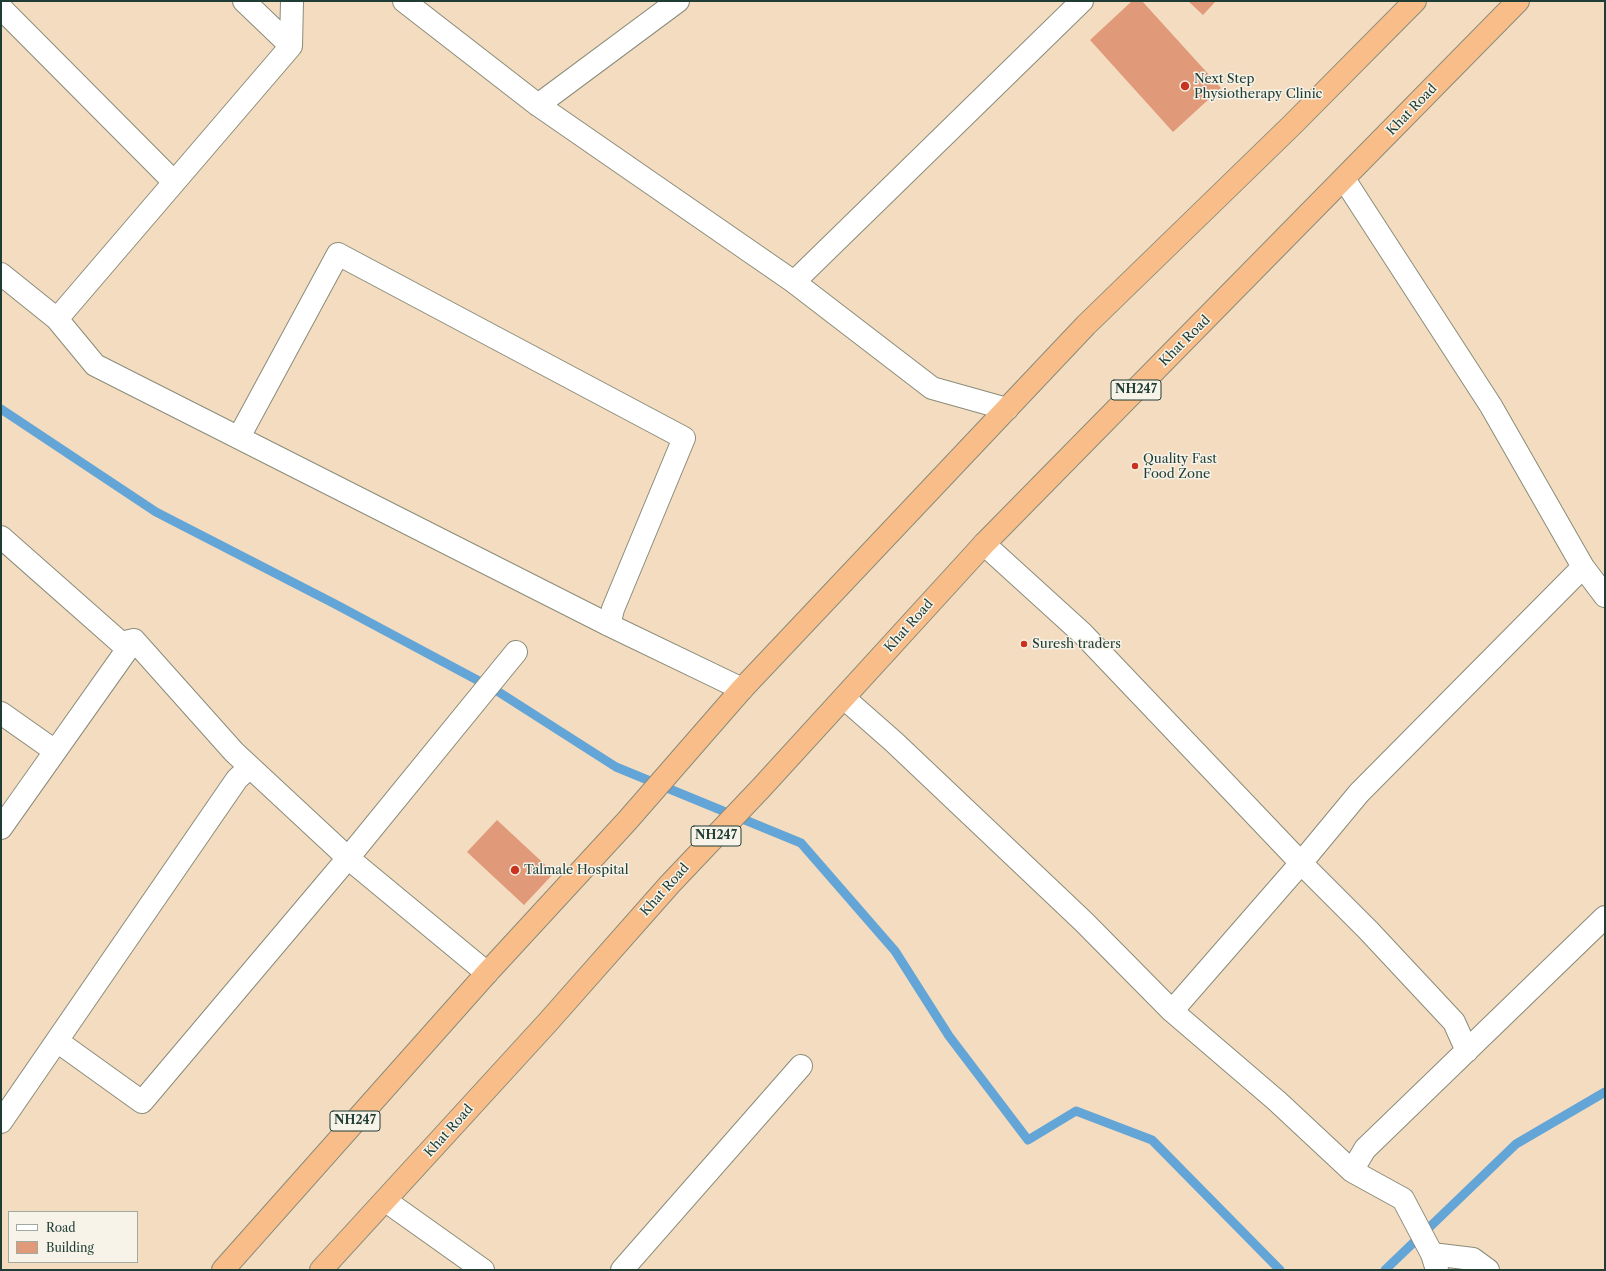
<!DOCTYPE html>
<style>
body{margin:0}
#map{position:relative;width:1606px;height:1271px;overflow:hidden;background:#f4dcc0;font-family:"Libre Caslon Text",serif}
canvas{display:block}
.frame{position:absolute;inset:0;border:2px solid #1f3d34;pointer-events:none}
.legend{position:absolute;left:8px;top:1211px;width:130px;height:52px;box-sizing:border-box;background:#f7f3e8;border:1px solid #a1aaa0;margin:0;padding:5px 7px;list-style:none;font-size:12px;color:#1f3d34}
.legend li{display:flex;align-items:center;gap:8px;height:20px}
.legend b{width:20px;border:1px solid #a1aaa0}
</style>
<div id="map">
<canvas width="1606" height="1271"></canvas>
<div class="frame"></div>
<ul class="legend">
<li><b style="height:5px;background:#fff"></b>Road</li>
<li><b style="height:11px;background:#e09979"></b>Building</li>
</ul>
</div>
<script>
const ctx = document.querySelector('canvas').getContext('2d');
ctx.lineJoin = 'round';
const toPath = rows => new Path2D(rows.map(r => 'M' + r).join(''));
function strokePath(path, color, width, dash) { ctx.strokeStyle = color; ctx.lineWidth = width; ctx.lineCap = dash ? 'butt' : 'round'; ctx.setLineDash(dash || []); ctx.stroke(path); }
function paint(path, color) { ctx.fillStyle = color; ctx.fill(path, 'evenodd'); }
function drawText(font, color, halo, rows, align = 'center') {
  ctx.font = font + ' "Libre Caslon Text",serif'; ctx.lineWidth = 3; ctx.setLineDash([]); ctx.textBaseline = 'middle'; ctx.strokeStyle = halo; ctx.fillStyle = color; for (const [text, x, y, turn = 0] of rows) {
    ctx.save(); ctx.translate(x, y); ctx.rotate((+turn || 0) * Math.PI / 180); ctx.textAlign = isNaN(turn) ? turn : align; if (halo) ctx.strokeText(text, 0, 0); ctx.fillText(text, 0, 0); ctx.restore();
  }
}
strokePath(toPath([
 [1,409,156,512,335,604,494,689,616,767,801,843,895,951,949,1036,1028,1140,1076,1111,1152,1140,1280,1270],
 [1385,1270,1516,1144,1605,1092]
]), '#62a5d6', 9);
paint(toPath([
 [1132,1,1142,1,1221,88,1173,132,1090,40],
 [1188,1,1216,1,1203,15],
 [497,820,554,873,524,905,467,852]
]), '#e09979');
const minor = toPath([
 [244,1,291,46],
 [292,1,291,46,57,319,95,365,609,625,742,689],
 [404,1,538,105,794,282,1082,1],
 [1,8,174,182],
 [538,105,678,1],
 [1,274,57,319],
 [794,282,932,388,1007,409],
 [239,437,338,254,684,438,613,609,609,625],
 [1,537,121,643,134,640],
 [984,544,1083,634,1301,863,1368,930,1454,1022,1467,1051],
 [1583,567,1605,596],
 [844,698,894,742,1084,922,1172,1011,1277,1101,1352,1171,1403,1199,1432,1254,1437,1270],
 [1,713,55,751],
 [1,828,134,640,234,752,348,858,487,973],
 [1172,1011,1301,863,1359,793,1583,567,1491,406,1344,179],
 [57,1041,142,1102,348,858,516,652],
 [1,1122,237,779,250,767],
 [1352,1171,1365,1149,1605,917],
 [386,1201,483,1270],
 [1432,1254,1473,1259,1488,1270],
 [622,1270,801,1066]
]);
const highway = toPath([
 [223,1270,487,973,627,821,742,689,1086,325,1292,125,1415,1],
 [321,1270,548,1022,670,884,762,787,984,544,1518,1]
]);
strokePath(minor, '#8a8c7a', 24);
strokePath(highway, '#8a8c7a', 24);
strokePath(minor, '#fff', 22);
strokePath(highway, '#f8bd88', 22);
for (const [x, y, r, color] of [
 [1185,86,5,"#c8321e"],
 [1135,466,4,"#c8321e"],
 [1024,644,4,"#c8321e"],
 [515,870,5,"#c8321e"]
]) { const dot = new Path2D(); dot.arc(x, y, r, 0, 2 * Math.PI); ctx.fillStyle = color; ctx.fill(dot); strokePath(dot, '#f7f3e8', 1.5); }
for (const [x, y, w] of [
 [1136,390,50],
 [716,836,50],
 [355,1121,50]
]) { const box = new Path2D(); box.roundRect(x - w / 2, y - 10, w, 20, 3); ctx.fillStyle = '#f7f3e8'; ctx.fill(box); strokePath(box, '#1f3d34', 1); }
drawText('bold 12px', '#1f3d34', null, [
 ["NH247",1136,390],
 ["NH247",716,836],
 ["NH247",355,1121]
]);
drawText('13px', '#1f3d34', '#f7f3e8', [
 ["Next Step",1194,79],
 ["Physiotherapy Clinic",1194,94],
 ["Quality Fast",1143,459],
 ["Food Zone",1143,474],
 ["Suresh traders",1032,644],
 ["Talmale Hospital",524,870]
], 'left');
drawText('13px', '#1f3d34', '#f7f3e8', [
 ["Khat Road",1412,110,-46],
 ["Khat Road",1185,341,-45],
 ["Khat Road",909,626,-48],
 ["Khat Road",665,890,-48],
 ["Khat Road",449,1131,-48]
]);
</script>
